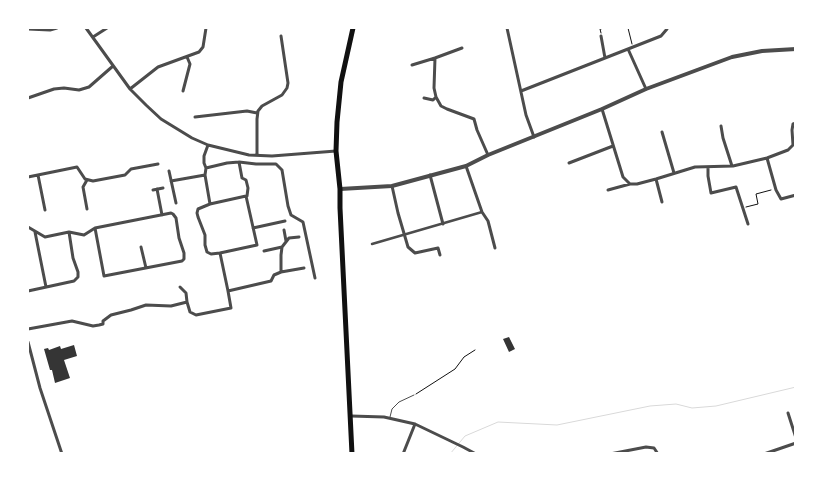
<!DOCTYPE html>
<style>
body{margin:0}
#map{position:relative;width:823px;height:481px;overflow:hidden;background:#fff;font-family:"Fira Sans Condensed",sans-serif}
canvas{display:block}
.frame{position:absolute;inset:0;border:29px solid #fff;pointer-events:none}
</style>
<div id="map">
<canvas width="823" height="481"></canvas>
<div class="frame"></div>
</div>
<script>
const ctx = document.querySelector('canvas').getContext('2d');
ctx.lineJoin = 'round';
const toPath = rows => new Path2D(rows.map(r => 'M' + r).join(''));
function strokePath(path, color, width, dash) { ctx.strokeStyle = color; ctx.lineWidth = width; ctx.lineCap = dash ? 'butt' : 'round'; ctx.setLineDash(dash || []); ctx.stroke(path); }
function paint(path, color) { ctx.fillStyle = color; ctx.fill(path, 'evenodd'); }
strokePath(toPath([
 [450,454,465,436,498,422,557,425,650,406,676,404,692,408,716,406,796,387]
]), '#d9d9d9', 1);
paint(toPath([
 [509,337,515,349,509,352,503,339],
 [74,345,77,356,64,360,70,378,55,383,52,370,50,370,44,349,48,348,49,350,60,346,61,349]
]), '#353535');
strokePath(toPath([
 [628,28,632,44],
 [601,33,600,29,605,28],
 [746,207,758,204,756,194,771,190],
 [416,394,455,369,464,357,475,350]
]), '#111', 1);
strokePath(toPath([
 [390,417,392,409,399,402,414,395]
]), '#4c4c4c', 1);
strokePath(toPath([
 [372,244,482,212]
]), '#4c4c4c', 2.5);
strokePath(toPath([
 [86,28,130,89,146,105,161,119,192,138,208,145,249,155,272,156,336,151],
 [507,28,526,115,534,137],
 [28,29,50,30,57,28],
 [601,36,605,58],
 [93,37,107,28],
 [462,48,435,58,434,88,436,97,441,106,447,109,474,119,477,130,488,155],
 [412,65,435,58],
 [130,89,158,67,199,52,203,47,206,28],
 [646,89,628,49,661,36,667,29,667,28],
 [183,91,190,64,187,57],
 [521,91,628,49],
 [28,98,54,89,64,88,79,90,89,87,113,66],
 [424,98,433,100,436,97],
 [602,109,623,177,630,184],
 [195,117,247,111,257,113],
 [721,126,723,138,732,166],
 [662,132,674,173],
 [208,145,204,156,204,163,206,168,227,163,239,162,256,164,276,164,282,170,288,206,291,215,303,222,315,278],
 [257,155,257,119,258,111,262,106,282,95,287,88,288,83,281,36],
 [767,158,776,190,781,199,796,195],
 [239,162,242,178,246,180,248,188,247,196],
 [569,163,613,146],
 [466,166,482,212,488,221,495,248],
 [708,167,708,176,711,193,736,187,748,224],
 [206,168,205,175,210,204,246,196,257,245,220,253,228,291],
 [169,171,176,203],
 [38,175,45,210],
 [430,175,443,224],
 [28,177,77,167,85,179,93,181,125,175,131,169,158,164],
 [656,179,662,202],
 [87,180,83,187,87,209],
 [171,181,205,175],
 [392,186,398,213,408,247,415,253,438,248,440,255],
 [157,189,162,215],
 [153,190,163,188],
 [608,190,630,184,637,184,656,179,695,167,733,166,767,158,788,150,793,145,792,130,793,124,796,123],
 [210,204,198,209,197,213,198,217,205,235,205,245,207,252,211,254,220,253],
 [28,227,45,237,69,232],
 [253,228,285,221],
 [284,230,286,241],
 [35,232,46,287],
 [141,247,146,268],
 [264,251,282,247],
 [281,272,304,268],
 [180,287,186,293,187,302],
 [28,291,74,281,78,277,78,272,73,258,69,232,84,235,95,228,104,276,182,261,184,259,184,253,179,238,176,218,173,214,171,213,95,228],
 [28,329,72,321,93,326,99,325,103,324,103,321,111,315,131,310,146,305,171,306,187,302,190,312,196,315,231,308,228,291,271,281,274,275,281,272,281,255,282,247,289,238,299,237],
 [28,342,40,388,62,454],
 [788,413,796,438],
 [351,416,384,417,415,424,463,447,476,454],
 [403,454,415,424],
 [610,454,646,447,654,448,658,454],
 [764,454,796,443]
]), '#4c4c4c', 3);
strokePath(toPath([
 [340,189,392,186,466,166,488,155,602,109,646,89,732,57,762,51,796,49]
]), '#4c4c4c', 4);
strokePath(toPath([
 [352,454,340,208,340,189,336,151,337,122,341,82,353,28]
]), '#111', 5);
</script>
